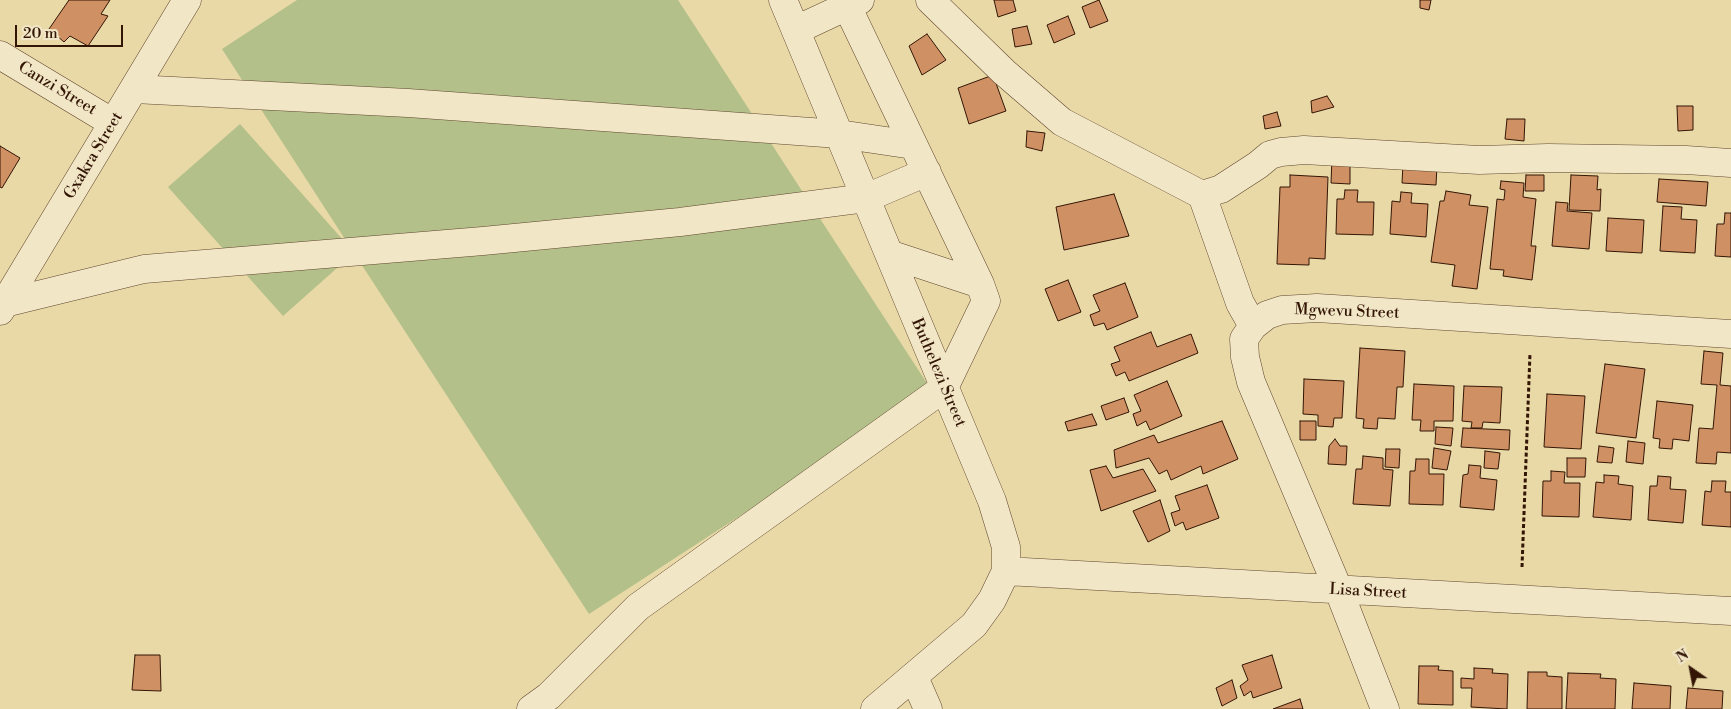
<!DOCTYPE html>
<style>
body{margin:0}
#map{position:relative;width:1731px;height:709px;overflow:hidden;background:#e9d9a7;font-family:"Libre Bodoni",serif}
canvas{display:block}
.north{position:absolute;left:1666px;top:644px;width:50px;height:50px;-webkit-text-stroke:4px #f1e6c6;paint-order:stroke;rotate:327deg;font-size:14px;font-weight:700;line-height:20px;text-align:center;color:#331505}
.north::after{content:'';display:block;margin:auto;width:18px;height:22px;background:#331505;clip-path:polygon(50% 0,100% 100%,50% 72%,0 100%)}
.scale{position:absolute;left:15px;top:25px;width:108px;height:22px;box-sizing:border-box;border:2px solid #331505;border-top:0;padding-left:6px;font-size:15px;line-height:18px;white-space:nowrap;color:#331505;-webkit-text-stroke:4px #f1e6c6;paint-order:stroke}
</style>
<div id="map">
<canvas width="1731" height="709"></canvas>
<div class="north">N</div>
<div class="scale">20 m</div>
</div>
<script>
const ctx = document.querySelector('canvas').getContext('2d');
ctx.lineJoin = 'round';
function paint(path, color) { ctx.fillStyle = color; ctx.fill(path, 'evenodd'); }
const toPath = rows => new Path2D(rows.map(r => 'M' + r).join(''));
function strokePath(path, color, width, dash) { ctx.strokeStyle = color; ctx.lineWidth = width; ctx.lineCap = dash ? 'butt' : 'round'; ctx.setLineDash(dash || []); ctx.stroke(path); }
function drawText(font, color, halo, rows, align = 'center') {
  ctx.font = font + ' "Libre Bodoni",serif'; ctx.lineWidth = 4; ctx.setLineDash([]); ctx.textBaseline = 'middle'; ctx.strokeStyle = halo; ctx.fillStyle = color; for (const [text, x, y, turn = 0] of rows) {
    ctx.save(); ctx.translate(x, y); ctx.rotate((+turn || 0) * Math.PI / 180); ctx.textAlign = isNaN(turn) ? turn : align; if (halo) ctx.strokeText(text, 0, 0); ctx.fillText(text, 0, 0); ctx.restore();
  }
}
paint(toPath([
 [297,0,678,0,932,391,589,614,354,253,283,316,168,187,240,124,352,250,222,49]
]), '#b3c08a');
const building = toPath([
 [69,0,110,0,101,14,108,16,88,46,70,36,64,42,49,29,69,0],
 [994,0,1013,0,1016,11,998,17,994,0],
 [1099,0,1108,21,1090,28,1082,7,1099,0],
 [1420,0,1431,0,1429,10,1420,8,1420,0],
 [1068,16,1075,34,1054,43,1047,25,1068,16],
 [1027,26,1032,44,1015,47,1012,29,1027,26],
 [927,34,946,60,922,75,909,46,927,34],
 [993,75,1006,111,969,124,958,88,993,75],
 [1327,96,1334,107,1312,113,1311,101,1327,96],
 [1677,106,1693,106,1693,130,1678,131,1677,106],
 [1277,112,1281,126,1265,129,1263,116,1277,112],
 [1507,119,1525,119,1524,141,1505,139,1507,119],
 [1027,131,1045,133,1042,151,1026,147,1027,131],
 [0,146,20,158,2,188,0,187,0,146],
 [1332,158,1350,159,1350,184,1331,183,1332,158],
 [1403,164,1437,166,1436,185,1402,183,1403,164],
 [1290,175,1328,177,1325,259,1309,258,1309,265,1277,264,1280,187,1290,187,1290,175],
 [1526,175,1544,175,1544,191,1525,191,1526,175],
 [1571,175,1598,176,1597,190,1601,189,1600,211,1569,210,1571,175],
 [1659,179,1708,182,1706,206,1657,202,1659,179],
 [1501,181,1524,183,1523,197,1536,199,1531,246,1536,246,1532,280,1503,276,1504,270,1490,269,1497,199,1504,200,1505,190,1500,189,1501,181],
 [1345,190,1358,190,1357,202,1374,202,1373,235,1336,234,1337,199,1344,199,1345,190],
 [1446,191,1471,195,1469,205,1488,207,1477,289,1452,286,1455,265,1431,262,1440,201,1444,201,1446,191],
 [1401,192,1412,193,1411,203,1428,204,1426,237,1390,234,1392,201,1400,202,1401,192],
 [1114,194,1129,236,1064,250,1056,207,1114,194],
 [1556,202,1568,203,1567,211,1592,213,1589,249,1552,246,1556,202],
 [1663,206,1682,207,1681,219,1697,220,1695,253,1660,251,1663,206],
 [1725,213,1731,213,1731,257,1715,256,1717,224,1724,224,1725,213],
 [1608,218,1644,220,1642,253,1606,251,1608,218],
 [1068,280,1081,312,1058,321,1045,289,1068,280],
 [1125,283,1138,317,1107,330,1104,323,1094,326,1090,315,1100,311,1093,295,1125,283],
 [1151,332,1157,347,1191,334,1198,353,1129,381,1125,372,1116,376,1111,364,1120,361,1114,347,1151,332],
 [1360,348,1405,351,1403,387,1397,387,1395,419,1378,418,1377,429,1363,428,1364,419,1356,418,1360,348],
 [1704,351,1723,353,1720,385,1731,386,1731,453,1717,452,1716,464,1696,463,1699,428,1713,429,1717,385,1701,384,1704,351],
 [1605,364,1645,369,1636,438,1596,433,1605,364],
 [1304,379,1344,381,1342,418,1334,418,1333,427,1318,426,1318,415,1303,414,1304,379],
 [1167,381,1182,416,1150,430,1146,421,1137,426,1133,414,1141,411,1134,395,1167,381],
 [1414,384,1454,386,1453,421,1434,421,1434,431,1420,431,1421,420,1412,420,1414,384],
 [1464,386,1502,387,1500,423,1483,422,1482,428,1471,428,1472,422,1462,421,1464,386],
 [1547,394,1585,396,1581,449,1544,447,1547,394],
 [1124,398,1129,412,1106,420,1101,406,1124,398],
 [1657,401,1693,405,1689,441,1673,439,1672,449,1659,448,1660,439,1653,438,1657,401],
 [1092,414,1097,425,1068,431,1065,422,1092,414],
 [1222,421,1238,459,1203,474,1201,466,1171,480,1167,470,1159,474,1149,458,1116,468,1114,450,1154,435,1158,443,1222,421],
 [1300,421,1316,421,1316,440,1300,440,1300,421],
 [1436,427,1453,428,1451,446,1435,444,1436,427],
 [1463,428,1510,430,1509,450,1461,447,1463,428],
 [1335,439,1340,446,1347,446,1346,465,1328,464,1329,446,1335,439],
 [1628,441,1645,443,1643,464,1626,462,1628,441],
 [1599,446,1614,448,1612,463,1597,462,1599,446],
 [1434,448,1451,451,1447,470,1432,468,1434,448],
 [1386,449,1400,449,1399,468,1385,467,1386,449],
 [1485,451,1500,453,1498,469,1484,468,1485,451],
 [1363,456,1383,458,1383,469,1393,470,1390,506,1353,504,1356,469,1362,469,1363,456],
 [1567,458,1586,458,1585,477,1567,477,1567,458],
 [1416,459,1429,459,1429,474,1444,474,1443,505,1409,504,1410,471,1415,471,1416,459],
 [1469,465,1481,466,1480,478,1497,480,1494,510,1460,507,1463,475,1468,474,1469,465],
 [1106,466,1113,478,1143,469,1156,491,1101,511,1090,470,1106,466],
 [1551,471,1565,472,1564,483,1580,483,1579,517,1542,516,1543,481,1551,481,1551,471],
 [1604,475,1619,476,1618,484,1633,486,1631,520,1593,517,1596,482,1604,483,1604,475],
 [1658,476,1671,477,1670,489,1686,490,1683,523,1648,520,1650,486,1657,486,1658,476],
 [1712,481,1726,481,1725,492,1731,492,1731,527,1702,525,1705,491,1711,492,1712,481],
 [1207,485,1219,518,1186,530,1183,522,1175,526,1171,513,1180,510,1175,496,1207,485],
 [1160,500,1170,531,1148,542,1133,511,1160,500],
 [135,655,160,655,161,691,132,690,135,655],
 [1272,655,1282,688,1253,698,1251,691,1244,696,1240,686,1248,680,1242,665,1272,655],
 [1419,666,1439,666,1438,670,1453,671,1453,705,1418,704,1419,666],
 [1474,668,1493,669,1492,673,1508,674,1507,709,1471,707,1472,688,1461,688,1461,678,1474,679,1474,668],
 [1528,672,1547,672,1547,676,1562,677,1562,709,1527,709,1528,672],
 [1568,673,1601,674,1600,678,1616,679,1615,709,1566,709,1568,673],
 [1232,680,1237,698,1222,706,1216,688,1232,680],
 [1634,683,1671,686,1670,709,1632,709,1634,683],
 [1688,688,1723,691,1722,709,1686,709,1688,688],
 [1300,699,1303,709,1273,709,1300,699]
]);
paint(building, '#cf9163');
strokePath(building, '#331505', 1);
const minor = toPath([
 [783,0,992,501,1006,547,1006,571,992,600,974,625,875,709],
 [930,0,1004,72,1062,122,1202,195,1240,303,1253,326],
 [796,30,860,0],
 [0,55,113,123],
 [134,89,408,103,839,134,913,145],
 [1202,195,1221,189,1258,165,1270,155,1281,152,1304,150,1479,160,1548,158,1686,160,1731,163],
 [889,254,980,284],
 [5,303,144,269,483,241,680,222,866,198,927,172],
 [0,311,187,0],
 [1006,571,1731,611],
 [914,677,928,709],
 [531,709,549,696,638,607,944,388,986,301,980,284,847,6,846,0],
 [1385,709,1339,591,1251,382,1245,357,1244,339,1253,326,1267,315,1282,310,1317,308,1731,334]
]);
strokePath(minor, '#60462e', 29);
strokePath(toPath([
 [1522,567,1530,353]
]), '#331505', 3, [4, 2.5]);
strokePath(minor, '#f1e6c6', 28);
drawText('16px', '#331505', '#f1e6c6', [
 ["Canzi Street",57,89,31],
 ["Gxakra Street",94,156,-59],
 ["Mgwevu Street",1347,312,2],
 ["Buthelezi Street",938,373,67],
 ["Lisa Street",1368,592,3]
]);
</script>
